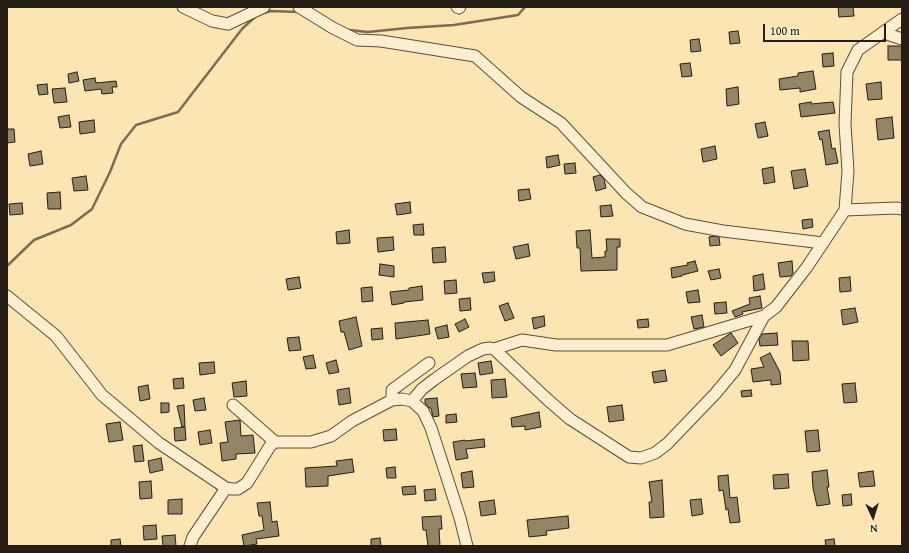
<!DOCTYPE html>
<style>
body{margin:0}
#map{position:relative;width:909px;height:553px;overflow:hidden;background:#fbe5b3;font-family:"Gentium Book Plus",serif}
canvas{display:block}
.frame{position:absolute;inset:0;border:8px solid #261d15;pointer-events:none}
.north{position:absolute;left:853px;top:497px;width:40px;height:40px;-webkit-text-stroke:3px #fceece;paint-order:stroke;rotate:176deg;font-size:11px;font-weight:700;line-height:16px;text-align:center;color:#261d15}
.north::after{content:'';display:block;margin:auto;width:14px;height:18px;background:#261d15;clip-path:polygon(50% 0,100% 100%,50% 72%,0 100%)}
.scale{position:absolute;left:763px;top:24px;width:123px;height:18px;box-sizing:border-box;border:2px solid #261d15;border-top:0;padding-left:5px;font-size:12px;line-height:14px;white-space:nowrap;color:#261d15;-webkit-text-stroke:3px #fceece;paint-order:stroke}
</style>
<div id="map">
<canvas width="909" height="553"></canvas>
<div class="frame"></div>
<div class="north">N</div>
<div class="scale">100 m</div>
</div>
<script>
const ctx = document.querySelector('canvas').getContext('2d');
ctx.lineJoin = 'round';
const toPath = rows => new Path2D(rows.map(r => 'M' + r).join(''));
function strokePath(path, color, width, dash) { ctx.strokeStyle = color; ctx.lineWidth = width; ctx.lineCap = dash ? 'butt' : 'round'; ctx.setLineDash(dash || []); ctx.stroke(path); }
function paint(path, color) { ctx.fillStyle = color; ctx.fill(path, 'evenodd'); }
strokePath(toPath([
 [264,13,271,11,299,12],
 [349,30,368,32,407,28,454,25,518,15,525,7],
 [7,266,34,240,71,225,92,209,110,172,121,144,136,125,178,112,242,29,256,16]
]), '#7b6c53', 2.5);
const building = toPath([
 [838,7,853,7,854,16,839,17,838,7],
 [738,31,740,43,730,44,729,32,738,31],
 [699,39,701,51,691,52,690,40,699,39],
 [888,46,902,46,902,60,888,60,888,46],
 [833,53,834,66,823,67,822,54,833,53],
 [690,63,692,76,682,77,680,64,690,63],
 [813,71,816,89,800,92,800,88,780,90,779,79,798,76,798,73,813,71],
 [77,72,79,81,69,83,68,74,77,72],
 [95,78,96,83,116,81,117,87,112,87,113,93,102,94,101,89,85,91,83,80,95,78],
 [881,82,882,99,868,100,866,84,881,82],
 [47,84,48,94,39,95,37,85,47,84],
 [738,87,739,104,727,106,726,89,738,87],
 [65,88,67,102,54,103,52,89,65,88],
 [811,102,811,104,833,102,835,113,801,117,799,104,811,102],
 [69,115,71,127,60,128,58,117,69,115],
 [892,117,894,138,878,140,876,119,892,117],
 [94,120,95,132,80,134,79,122,94,120],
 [765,122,768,136,758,138,755,124,765,122],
 [7,129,14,129,15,142,7,143,7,129],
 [829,130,832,149,835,148,838,163,826,165,822,139,820,140,818,132,829,130],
 [715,146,717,159,703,162,701,149,715,146],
 [41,151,43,164,30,166,28,154,41,151],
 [558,155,560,165,547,168,546,157,558,155],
 [575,163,576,173,565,174,564,164,575,163],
 [773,167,775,182,764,184,762,169,773,167],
 [805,169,808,186,794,189,791,171,805,169],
 [600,175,604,179,606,188,596,191,593,177,600,175],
 [86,176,88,190,74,191,72,178,86,176],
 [529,189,531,199,519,201,518,190,529,189],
 [60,192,61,209,48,209,47,193,60,192],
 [410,202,411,213,397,215,395,204,410,202],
 [22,203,23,214,10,215,9,204,22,203],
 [611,205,613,216,601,217,600,206,611,205],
 [812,219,813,227,803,229,802,220,812,219],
 [423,224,424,235,414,235,413,225,423,224],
 [349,230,350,243,337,244,336,232,349,230],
 [590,230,592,258,605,257,605,251,607,251,606,239,620,239,620,247,617,247,617,270,581,271,580,248,577,248,576,231,590,230],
 [714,236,719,237,720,245,710,246,709,237,714,236],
 [393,237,394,250,378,252,377,238,393,237],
 [528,244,530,256,516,259,513,247,528,244],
 [445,247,446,262,433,263,432,248,445,247],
 [695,261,698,271,682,275,682,276,672,278,671,268,688,265,687,263,695,261],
 [792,261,793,273,791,276,780,277,778,263,792,261],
 [380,264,394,266,394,277,379,275,380,264],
 [719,269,721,278,711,280,708,271,719,269],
 [494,272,495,281,484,283,482,273,494,272],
 [763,274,765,289,754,291,753,276,763,274],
 [299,277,301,288,288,290,286,279,299,277],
 [850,277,851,291,840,292,839,278,850,277],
 [456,280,457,293,445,294,444,281,456,280],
 [422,286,423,300,404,302,404,303,392,305,390,292,409,290,409,288,422,286],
 [372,287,373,301,362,302,361,288,372,287],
 [698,290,700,302,688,303,686,292,698,290],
 [760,296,762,308,742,312,743,314,735,317,732,311,750,304,749,298,760,296],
 [470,298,471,310,460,311,459,299,470,298],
 [726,302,727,313,715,314,714,303,726,302],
 [508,303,514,318,505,321,499,306,508,303],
 [855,308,858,322,843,325,841,310,855,308],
 [702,315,704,327,694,329,691,317,702,315],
 [544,316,545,326,534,329,532,318,544,316],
 [356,317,362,346,349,350,344,332,341,332,339,321,356,317],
 [465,319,469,327,459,332,455,324,465,319],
 [648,319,649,327,638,328,637,320,648,319],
 [428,320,430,334,396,339,395,323,428,320],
 [447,325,449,337,438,339,435,328,447,325],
 [382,328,383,339,372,340,371,329,382,328],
 [731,333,738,343,721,356,713,345,731,333],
 [777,333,778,345,760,346,759,339,762,334,777,333],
 [299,337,301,350,289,351,287,338,299,337],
 [792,341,808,341,809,360,793,361,792,341],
 [770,353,780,372,781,384,771,385,771,380,753,382,751,369,764,367,760,358,770,353],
 [313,355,316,368,306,369,303,357,313,355],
 [336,360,339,372,329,374,326,363,336,360],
 [491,361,493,373,480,375,478,363,491,361],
 [214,362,215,373,200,375,199,363,214,362],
 [665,370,667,381,654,383,652,372,665,370],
 [475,373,477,387,463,388,461,374,475,373],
 [183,378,184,388,174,389,173,379,183,378],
 [505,379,507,397,492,398,491,380,505,379],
 [246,381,247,396,234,397,232,383,246,381],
 [855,383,857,402,844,403,842,384,855,383],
 [148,385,150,399,140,401,138,387,148,385],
 [349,388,351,403,339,405,337,390,349,388],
 [751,390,752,396,742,397,741,391,751,390],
 [204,398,206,410,195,411,193,400,204,398],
 [437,398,439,416,433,417,431,408,429,408,425,403,425,399,437,398],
 [161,403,169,403,169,412,161,413,161,403],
 [184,405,185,426,182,427,177,406,184,405],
 [622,405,624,420,609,422,607,407,622,405],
 [539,412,541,427,525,430,525,426,512,427,511,418,539,412],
 [456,414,457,422,446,423,446,415,456,414],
 [240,420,241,436,253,435,255,453,236,454,236,459,222,461,220,443,228,442,225,422,240,420],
 [120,422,123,440,109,442,106,424,120,422],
 [185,427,186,440,175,441,174,428,185,427],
 [396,429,397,440,384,441,383,430,396,429],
 [210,430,212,443,200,445,198,432,210,430],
 [818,430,820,451,807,452,805,431,818,430],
 [484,439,485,447,466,449,468,458,456,460,453,442,465,440,465,441,484,439],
 [142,445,144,461,135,462,133,446,142,445],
 [161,458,163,470,150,473,148,461,161,458],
 [352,459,354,472,328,476,328,486,306,487,305,468,337,466,336,461,352,459],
 [395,467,396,478,387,478,386,468,395,467],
 [827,470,829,487,827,487,830,504,817,506,813,488,812,472,827,470],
 [472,471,474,487,463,488,461,473,472,471],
 [873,471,875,486,860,487,858,473,873,471],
 [788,474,789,488,774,489,773,475,788,474],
 [728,475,730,498,737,497,740,522,730,523,728,509,726,510,723,490,719,491,718,476,728,475],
 [662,480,664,517,650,518,649,502,652,502,649,482,662,480],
 [151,481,152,498,140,499,139,482,151,481],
 [415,486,416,494,403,495,402,487,415,486],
 [435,489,436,500,425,501,424,490,435,489],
 [851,494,852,505,843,506,842,495,851,494],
 [182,499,182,514,168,514,168,500,182,499],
 [701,499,703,514,692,516,690,500,701,499],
 [494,500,496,514,481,516,479,502,494,500],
 [270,502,272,522,277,521,279,536,256,539,257,544,244,546,242,535,264,530,262,516,259,516,257,503,270,502],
 [441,516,442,529,439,529,440,546,428,546,426,530,423,530,422,517,441,516],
 [568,516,569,528,546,531,547,535,529,537,527,520,568,516],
 [156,525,157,539,144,540,143,526,156,525],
 [175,535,176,546,163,546,162,536,175,535],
 [380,538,381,546,371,546,371,539,380,538],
 [120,539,121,546,111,546,111,540,120,539],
 [834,539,835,546,826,546,825,540,834,539]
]);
paint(building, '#958567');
strokePath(building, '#261d15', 1);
const minor = toPath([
 [183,7,212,21,228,24,264,7],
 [299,7,333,28,357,40,381,41,475,56,521,97,561,123,626,193,642,207,685,224,723,231,823,243],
 [457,7,459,8,460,7],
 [884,33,902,39],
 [845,210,848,171,845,124,847,72,858,50,902,19],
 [7,296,56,336,102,395,159,443,226,488,232,489,238,489,247,483,270,446,275,442,311,442,331,436,352,421,392,400,402,399,412,401],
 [494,349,522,340,556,345,667,345,764,316],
 [392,400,392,390,429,363],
 [233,405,275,442],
 [190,546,193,537,226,488],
 [467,546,460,518,431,428,423,411,412,401,422,389,435,379,468,356,483,349,490,348,494,349,548,400,570,419,629,457,641,458,655,453,667,444,715,394,735,370,764,316,776,307,807,267,845,210,896,208,902,209]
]);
strokePath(minor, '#5b4f3c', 13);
strokePath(minor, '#fceece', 11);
</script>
